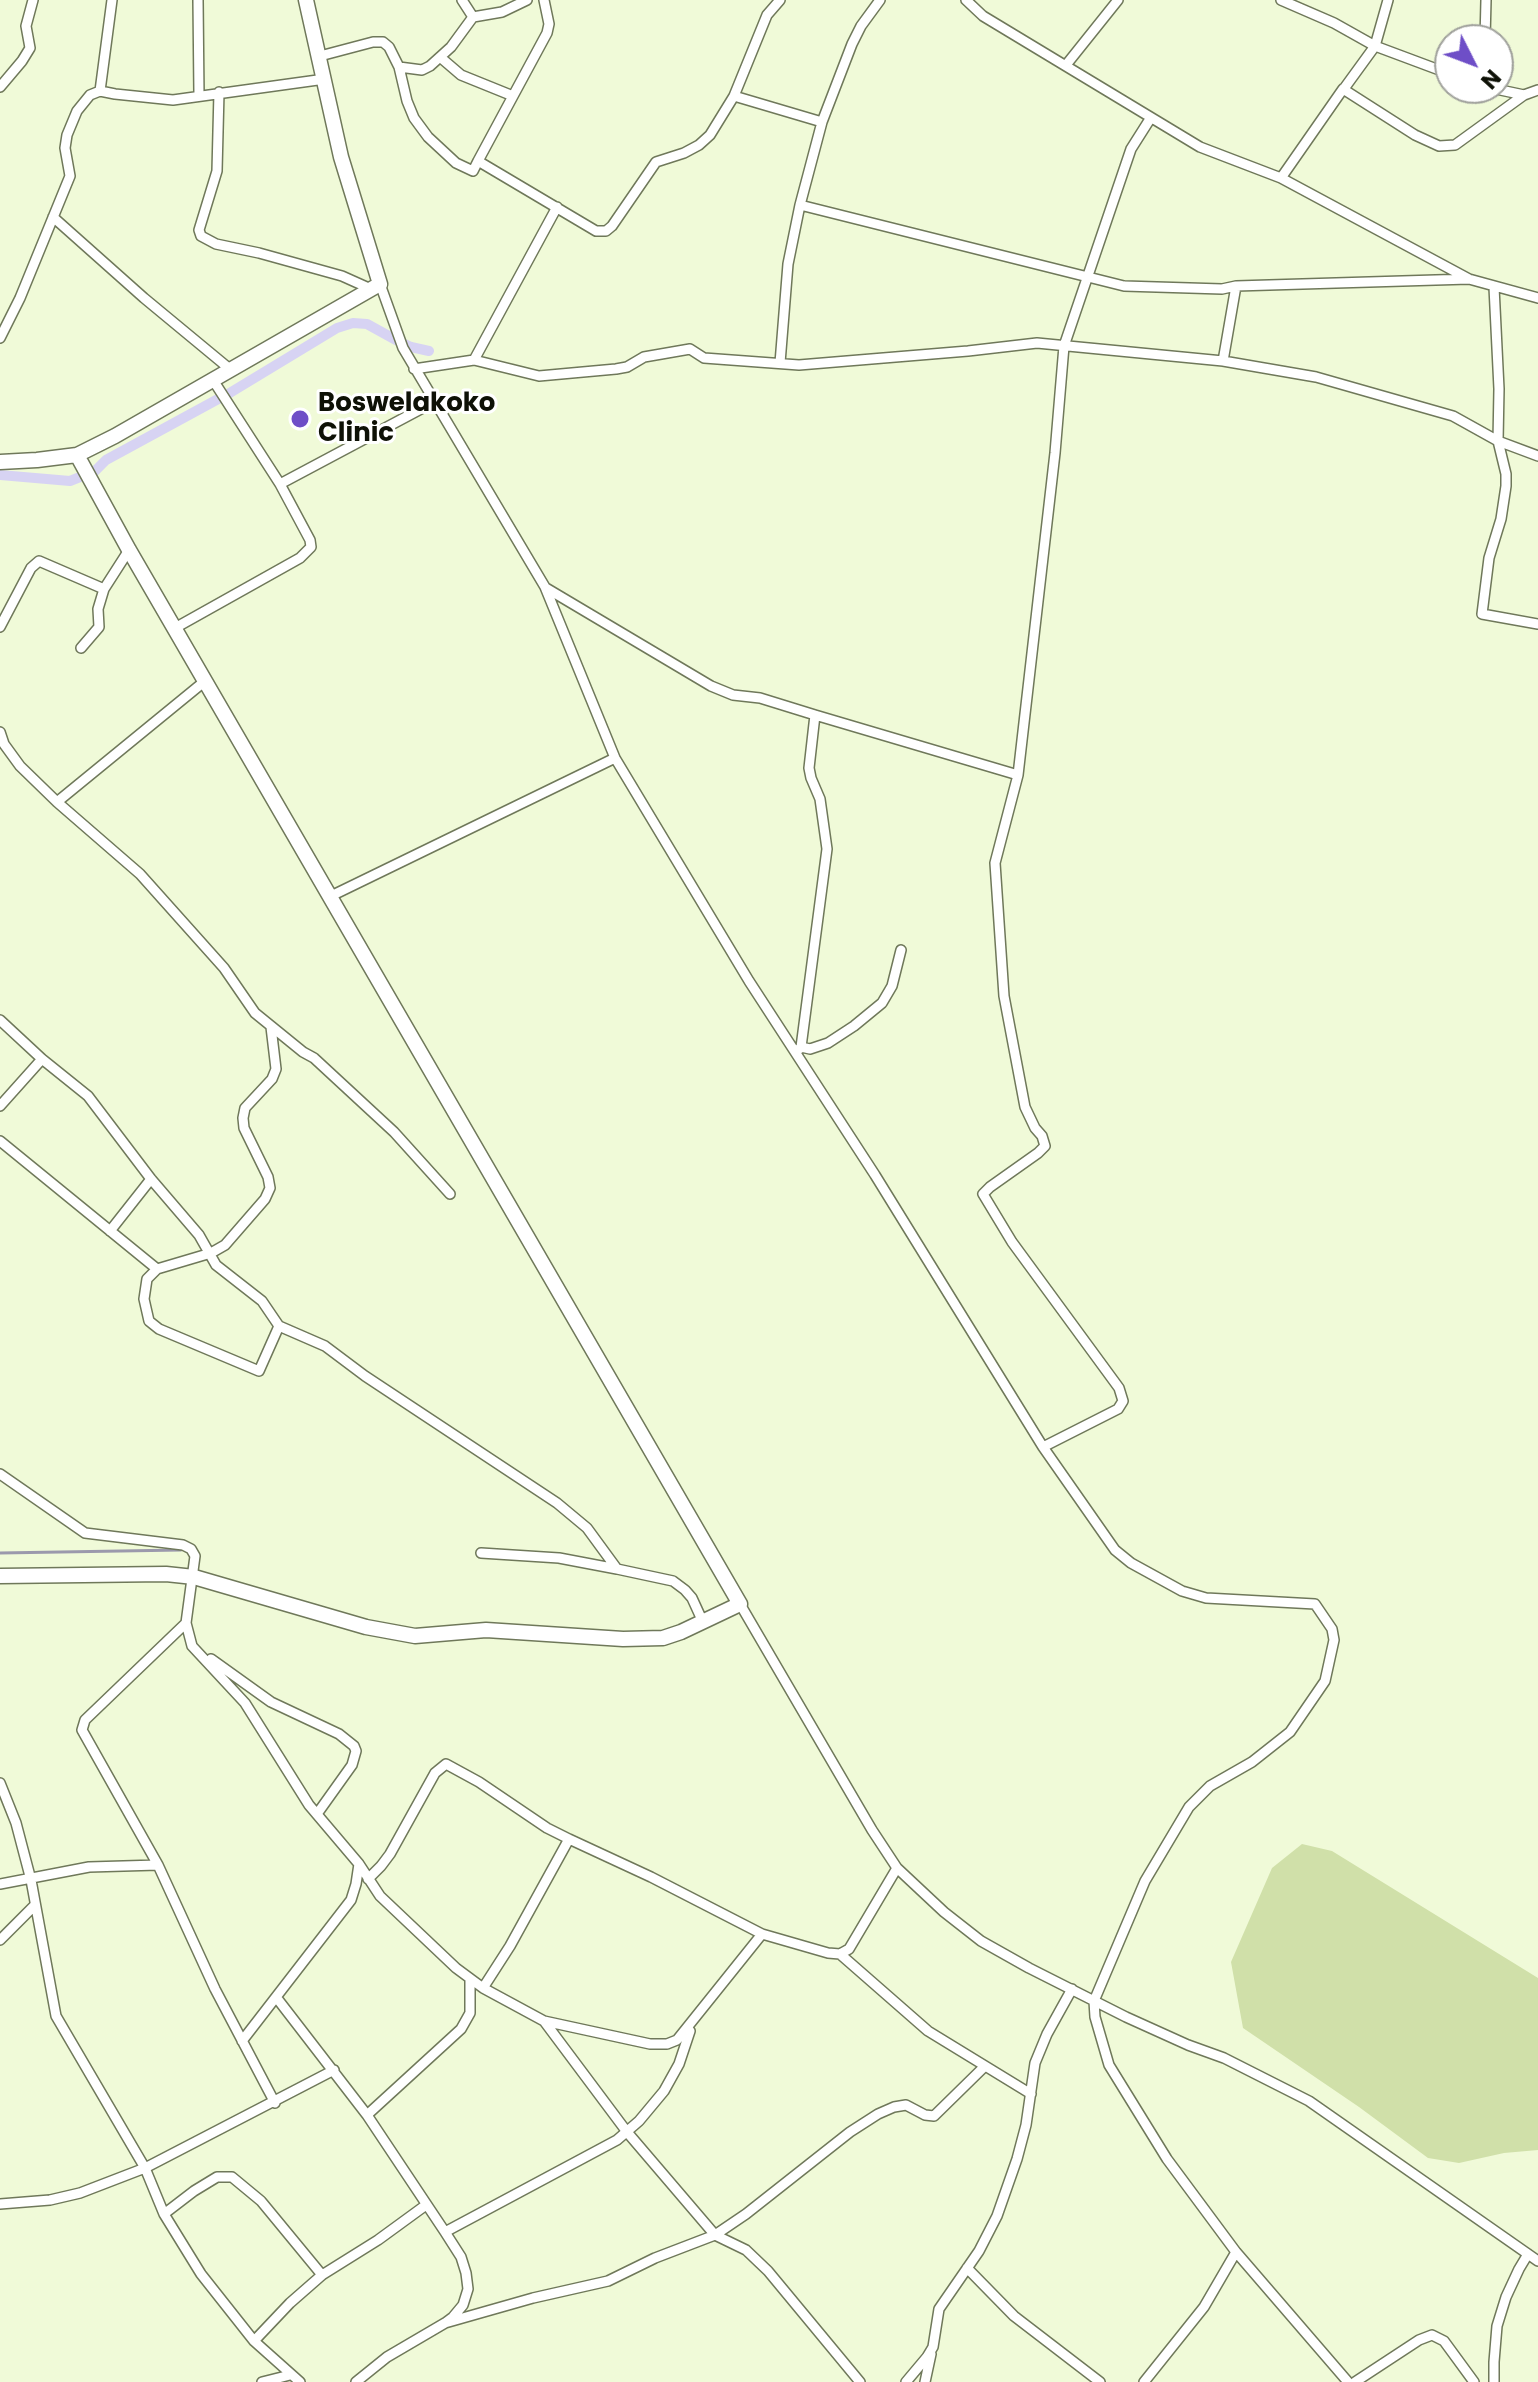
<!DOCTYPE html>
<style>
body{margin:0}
#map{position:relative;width:1538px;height:2382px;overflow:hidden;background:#f0fad8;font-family:Poppins,sans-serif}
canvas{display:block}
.north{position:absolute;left:1434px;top:24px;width:80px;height:80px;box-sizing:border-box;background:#fff;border:2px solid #9fa09b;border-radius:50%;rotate:132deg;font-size:22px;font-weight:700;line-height:32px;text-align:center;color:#0e1106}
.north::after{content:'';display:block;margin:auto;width:28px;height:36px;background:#6e4ec7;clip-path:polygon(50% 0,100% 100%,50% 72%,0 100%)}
</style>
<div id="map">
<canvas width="1538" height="2382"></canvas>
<div class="north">N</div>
</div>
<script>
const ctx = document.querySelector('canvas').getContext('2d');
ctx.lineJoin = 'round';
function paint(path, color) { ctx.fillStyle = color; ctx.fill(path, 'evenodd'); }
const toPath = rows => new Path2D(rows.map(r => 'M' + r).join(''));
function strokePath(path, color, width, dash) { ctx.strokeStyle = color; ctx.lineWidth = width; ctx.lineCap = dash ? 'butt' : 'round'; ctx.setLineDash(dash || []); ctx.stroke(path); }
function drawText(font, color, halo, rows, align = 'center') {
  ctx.font = font + ' Poppins,sans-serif'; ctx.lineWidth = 6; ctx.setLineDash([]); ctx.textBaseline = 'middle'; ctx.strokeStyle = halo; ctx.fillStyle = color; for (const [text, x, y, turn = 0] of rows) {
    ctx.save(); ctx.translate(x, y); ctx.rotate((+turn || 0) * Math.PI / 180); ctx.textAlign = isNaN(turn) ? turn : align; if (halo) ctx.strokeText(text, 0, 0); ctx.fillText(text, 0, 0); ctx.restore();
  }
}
paint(toPath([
 [1302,1844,1332,1851,1538,1978,1538,2150,1504,2153,1459,2163,1428,2158,1359,2107,1243,2028,1231,1962,1272,1868]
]), '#d0e0a9');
strokePath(toPath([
 [0,1553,181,1550]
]), '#9b99ac', 3);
strokePath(toPath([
 [228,394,337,328,353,323,367,324,396,340,411,347,429,351],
 [0,475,70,481,95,471,106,460,220,398]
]), '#d7d3f3', 10);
const street = toPath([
 [112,0,100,91,115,94,173,100,325,79],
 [198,0,199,95],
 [462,0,473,17],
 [966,0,983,16,1200,147,1281,178,1469,279,1538,298],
 [1281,0,1334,23,1375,46,1450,74],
 [1485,40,1486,0],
 [320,56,373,42,383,42,389,47,399,67,422,70,430,66,451,47,473,17,502,12,527,0],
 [440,57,461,75,513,96,478,161,596,231,606,231,612,226,656,162,684,153,699,145,710,135,734,96],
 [1066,65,1118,0],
 [399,67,407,101,414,118,428,137,456,163,473,171,478,161],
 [0,87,22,61,30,48,26,26,33,0],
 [1491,88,1524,95],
 [1343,90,1375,46,1388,0],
 [219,92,217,171,199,230,201,236,216,244,259,253,342,276,371,289],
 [513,96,547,33,549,24,544,0],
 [822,122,852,44,861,26,880,0],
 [1281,178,1343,89,1415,135,1439,146,1455,145,1524,95,1538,90],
 [800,205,1124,286,1222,289,1236,286,1469,279],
 [53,217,144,298,231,370],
 [380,284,403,348,545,587,615,758,749,981,875,1175,1043,1447,1115,1550,1131,1563,1182,1591,1206,1598,1315,1604,1332,1629,1334,1640,1325,1681,1290,1732,1252,1762,1210,1786,1189,1807,1145,1881,1094,2001,1095,2017,1109,2065,1167,2159,1236,2252,1348,2382],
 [1494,287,1499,389,1498,441,1506,474,1506,486,1501,519,1489,558,1482,614,1538,624],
 [0,338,20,298,70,176,65,148,67,135,77,111,90,95,100,91],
 [474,360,557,207],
 [1223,361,1316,377,1453,416,1498,441,1538,456],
 [780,363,788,264,800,205,822,122,734,96,767,15,780,0],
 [414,369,474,360,539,376,616,369,627,367,644,357,690,349,704,358,799,365,968,351,1037,343,1223,361,1236,286],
 [280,484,434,402],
 [546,588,711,686,733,695,760,698,815,715],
 [0,627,31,568,39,561,104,589],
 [175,628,300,558,311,547,310,540,280,484,213,380],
 [81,648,99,627,98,609,104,589,129,550],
 [205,681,57,802,140,874,224,968,255,1013,303,1052,314,1058,394,1132,450,1194],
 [0,732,4,744,20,766,57,802],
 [331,896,615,758],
 [0,1020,42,1059,88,1096,151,1179,199,1235,216,1265,262,1301,279,1326,325,1346,365,1376,557,1503,587,1528,617,1569,673,1581,685,1590,692,1598,703,1622],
 [271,1027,276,1069,272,1079,245,1108,243,1118,244,1128,268,1177,270,1188,265,1199,225,1245,211,1253,157,1269,147,1279,144,1299,149,1321,159,1329,259,1371,279,1326],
 [801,1047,810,1049,828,1043,854,1026,882,1003,892,986,901,950],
 [796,1052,801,1047,827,849,820,799,811,778,809,768,815,715,1018,775],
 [0,1106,42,1059],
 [0,1141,157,1269],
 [110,1231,151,1179],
 [1043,1447,1118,1409,1123,1401,1119,1388,1012,1242,983,1194,990,1187,1038,1153,1045,1146,1042,1136,1035,1128,1025,1107,1004,996,995,863,1018,775,1055,453,1064,346,1131,149,1150,119],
 [0,1474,85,1533,183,1545,191,1549,195,1556,186,1623,192,1646,245,1703,309,1805,359,1864,380,1896,456,1968,483,1988,544,2021,650,2044,667,2044,677,2040,762,1934,828,1953,840,1954,849,1949,897,1868],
 [481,1553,559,1558,617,1569],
 [740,1604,872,1830,897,1868,944,1912,981,1941,1029,1968,1126,2017,1188,2045,1224,2058,1309,2101,1538,2261],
 [186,1623,85,1720,82,1730,158,1865,215,1989,275,2103],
 [211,1659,271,1702,339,1734,354,1746,356,1751,352,1765,317,1814],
 [0,1783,16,1823,31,1880,56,2016,145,2168,334,2070],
 [368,1879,381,1866,390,1854,435,1773,446,1764,479,1782,547,1828,569,1839],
 [0,1884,89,1867,158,1865],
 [0,1940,35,1905],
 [840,1954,928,2031,1031,2094],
 [483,1988,510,1946,569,1839,651,1877,762,1934],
 [276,1997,367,2115,445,2232,461,2257,466,2273,468,2289,463,2305,453,2317,445,2323,387,2357,356,2382],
 [544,2021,627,2132,715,2235,746,2250,768,2271,860,2382],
 [242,2041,351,1900,356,1884,359,1864],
 [367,2115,461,2029,470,2013,470,1980],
 [0,2204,50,2200,80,2193,145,2168,164,2214,201,2274,254,2341,300,2382],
 [164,2214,194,2191,217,2177,232,2177,261,2201,322,2275],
 [445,2232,617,2140,639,2121,664,2091,679,2064,690,2031],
 [967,2268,1014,2316,1100,2382],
 [445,2323,533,2298,608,2281,655,2258,715,2235,746,2214,850,2132,878,2114,894,2107,906,2105,925,2115,934,2116,985,2066],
 [254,2341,290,2303,322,2275,378,2240,426,2205],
 [262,2382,290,2375],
 [906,2382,927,2357,933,2347,939,2309,979,2251,997,2216,1017,2159,1026,2125,1035,2063,1047,2034,1072,1989],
 [925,2382,931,2354],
 [1144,2382,1204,2307,1236,2252],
 [1355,2382,1419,2340,1432,2335,1444,2341,1474,2382],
 [1494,2382,1494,2362,1497,2326,1506,2297,1519,2269,1528,2254]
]);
const secondary = toPath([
 [0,462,37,460,77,455,115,436,380,284,341,157,306,0],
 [0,1576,166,1574,194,1577,366,1627,415,1636,486,1630,623,1639,663,1638,681,1632,740,1604,129,550,77,455]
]);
strokePath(street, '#6f785a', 12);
strokePath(secondary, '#6f785a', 17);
strokePath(street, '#fff', 9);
strokePath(secondary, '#fff', 14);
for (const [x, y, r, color] of [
 [300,419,10,"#6e4ec7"]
]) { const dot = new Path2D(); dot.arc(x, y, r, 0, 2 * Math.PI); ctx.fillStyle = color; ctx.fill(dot); strokePath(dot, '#fff', 3); }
drawText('bold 26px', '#0e1106', '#fff', [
 ["Boswelakoko",318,404],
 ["Clinic",318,434]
], 'left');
</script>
